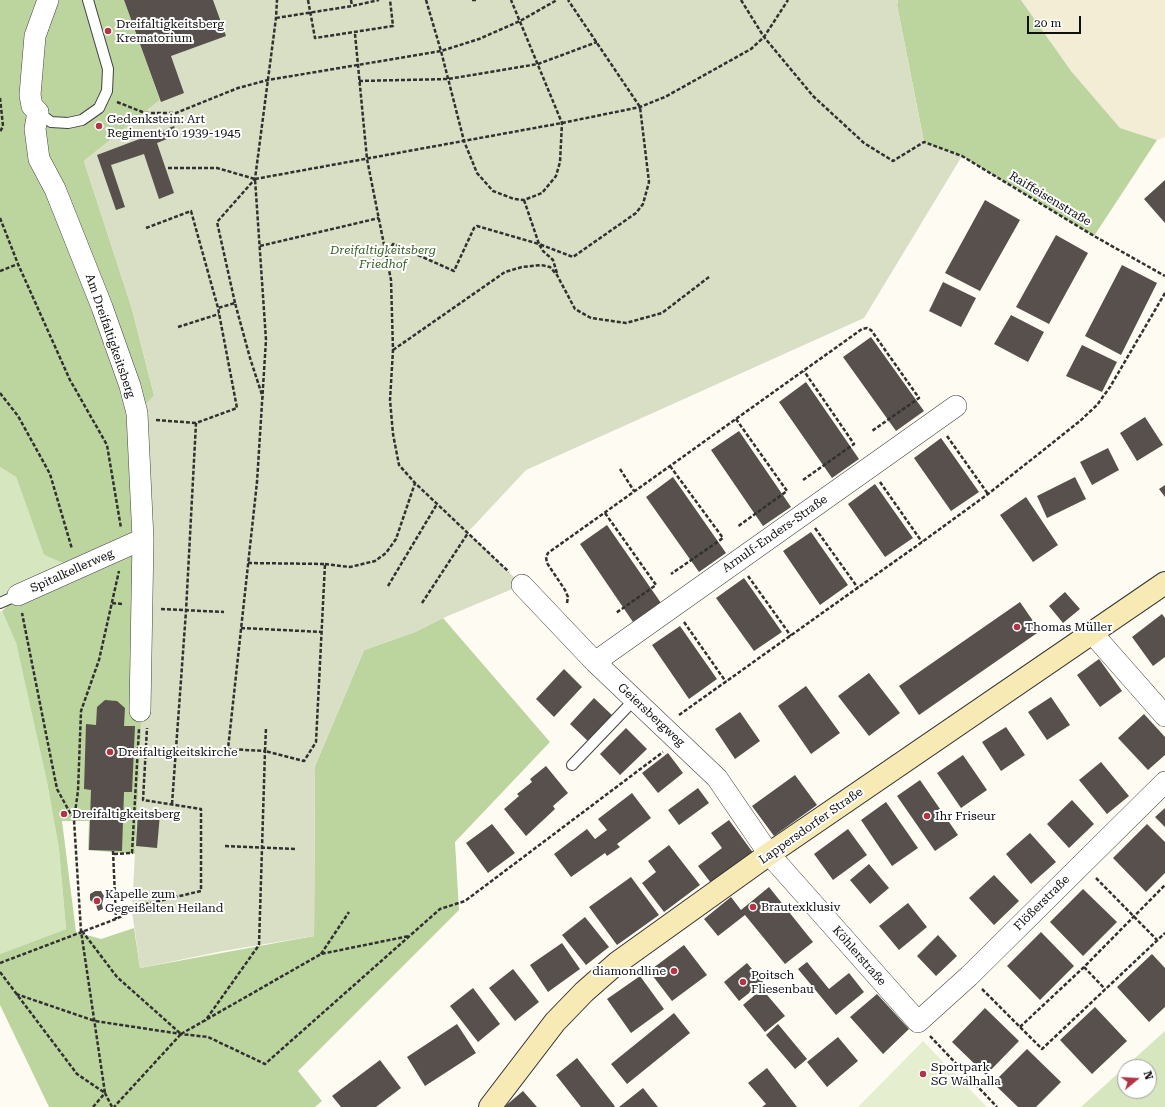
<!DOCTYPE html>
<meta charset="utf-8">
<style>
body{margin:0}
#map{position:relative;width:1165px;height:1107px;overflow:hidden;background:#fefbf2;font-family:"Roboto Serif",serif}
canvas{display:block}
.north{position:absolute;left:1117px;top:1059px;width:40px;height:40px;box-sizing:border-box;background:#fff;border:1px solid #9f9f9f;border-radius:50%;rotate:72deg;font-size:11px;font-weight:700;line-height:16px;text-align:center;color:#0f0f0f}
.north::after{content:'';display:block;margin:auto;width:14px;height:18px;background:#b23445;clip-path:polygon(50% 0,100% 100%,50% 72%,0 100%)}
.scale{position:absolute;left:1027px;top:16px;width:54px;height:18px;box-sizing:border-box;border:2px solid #0f0f0f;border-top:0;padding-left:5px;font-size:12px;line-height:14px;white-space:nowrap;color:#0f0f0f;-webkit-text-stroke:3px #fff;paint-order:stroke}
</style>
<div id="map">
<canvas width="1165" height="1107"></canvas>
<div class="north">N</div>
<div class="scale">20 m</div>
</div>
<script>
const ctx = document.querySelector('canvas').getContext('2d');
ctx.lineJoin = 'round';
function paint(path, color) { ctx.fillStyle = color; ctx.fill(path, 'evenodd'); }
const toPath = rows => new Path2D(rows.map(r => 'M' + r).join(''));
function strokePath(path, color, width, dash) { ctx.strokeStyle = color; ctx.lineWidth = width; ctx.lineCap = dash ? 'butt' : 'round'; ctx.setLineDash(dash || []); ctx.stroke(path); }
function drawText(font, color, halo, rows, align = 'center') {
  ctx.font = font + ' "Roboto Serif",serif'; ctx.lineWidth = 4; ctx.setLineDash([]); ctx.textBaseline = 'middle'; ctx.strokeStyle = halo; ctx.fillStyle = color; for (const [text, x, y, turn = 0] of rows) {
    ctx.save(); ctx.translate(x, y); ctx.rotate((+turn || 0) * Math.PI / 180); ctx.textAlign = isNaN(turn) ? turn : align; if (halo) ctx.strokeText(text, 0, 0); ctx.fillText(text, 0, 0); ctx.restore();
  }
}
paint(toPath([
 [1021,0,1165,0,1165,137,1157,140,1120,128,1071,71]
]), '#f2edd4');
paint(toPath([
 [0,467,16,477,44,555,78,569,0,604],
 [2,611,16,643,47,782,59,849,66,929,0,954,0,612],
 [1165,1031,1165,1107,1081,1107,1125,1067,1125,1091,1149,1091,1149,1067,1125,1067]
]), '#d6e6bf');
paint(toPath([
 [0,0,124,0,160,100,84,161,132,309,154,395,151,541,135,854,88,850,89,821,62,821,76,932,101,939,134,928,140,968,314,936,315,766,364,650,415,632,443,618,550,742,455,842,459,910,298,1071,322,1101,315,1107,49,1107,0,1005,0,954,66,929,59,849,47,782,16,643,2,611,18,595,77,569,44,555,16,477,0,467],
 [898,0,1021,0,1071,71,1120,128,1157,140,1094,236,962,156,924,142,897,5]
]), '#bcd59f');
paint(toPath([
 [124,0,898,0,897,5,924,142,962,156,864,318,526,470,468,532,522,585,443,618,415,632,364,650,315,766,314,936,223,951,140,968,132,911,151,541,142,408,154,395,132,309,84,161,160,100]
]), '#d8dfc4');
paint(toPath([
 [923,1041,987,1107,858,1107]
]), '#e6eed0');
paint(toPath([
 [124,0,213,0,226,36,171,56,184,93,161,102],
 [174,126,177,135,157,143,174,193,159,199,144,154,111,165,125,207,116,210,97,155],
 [1165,180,1165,223,1144,199],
 [985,200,1020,220,980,291,945,273],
 [1056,235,1088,253,1049,324,1016,307],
 [1122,265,1157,283,1121,355,1085,336],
 [943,282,976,298,961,327,929,311],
 [1011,315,1044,332,1028,362,994,344],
 [871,337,924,411,896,431,843,357],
 [1082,345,1117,362,1102,392,1066,376],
 [806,382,859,459,832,478,779,402],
 [1145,417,1163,445,1137,461,1120,433],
 [739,431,791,507,763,526,711,450],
 [941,438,979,492,951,511,914,458],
 [1108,448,1119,470,1092,485,1080,462],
 [673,477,726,553,699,572,646,497],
 [1075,477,1086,499,1047,518,1037,496],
 [875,484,913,538,885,557,848,504],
 [1165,485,1165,497,1159,489],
 [1026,497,1058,545,1033,562,1000,515],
 [607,525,661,603,633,622,580,544],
 [811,532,848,585,820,605,783,551],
 [744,578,782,632,754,651,716,598],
 [1065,592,1080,609,1063,623,1049,606],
 [1020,602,1040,631,919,715,899,686],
 [1162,614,1165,618,1165,657,1153,666,1132,637],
 [680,626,717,679,689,699,652,645],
 [1099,659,1122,691,1100,707,1077,675],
 [564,669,582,687,554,717,536,699],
 [869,673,900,713,869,736,838,696],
 [806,686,840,733,811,754,778,706],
 [1051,697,1070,725,1047,740,1028,712],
 [594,698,614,717,589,742,570,724],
 [105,700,117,701,125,708,124,726,135,726,132,792,124,792,122,851,89,850,91,790,84,789,86,724,96,725,97,707],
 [740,712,760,741,735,759,715,729],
 [1144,714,1165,737,1165,755,1148,770,1118,738],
 [1006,727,1025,755,1001,771,982,742],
 [626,728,647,749,620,775,600,754],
 [668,753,683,773,658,793,642,773],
 [963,755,987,790,961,808,937,773],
 [1101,762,1129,796,1107,814,1079,780],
 [546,766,568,793,553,806,555,809,526,836,504,809,519,796,517,794,532,782,530,779],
 [795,775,817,805,774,836,752,806],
 [920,780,958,835,935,851,897,796],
 [698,788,709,803,679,825,668,810],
 [632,793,651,818,617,844,620,847,607,856,605,853,571,877,554,854,587,829,595,839,607,830,598,819],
 [1072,800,1094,824,1069,848,1047,824],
 [886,802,918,848,892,866,861,820],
 [1165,808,1165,827,1155,817],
 [138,812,160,814,157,848,136,846],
 [729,820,754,854,711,883,698,866,722,848,711,833],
 [492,824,515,853,488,873,466,843],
 [1147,824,1165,842,1165,873,1146,892,1113,858],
 [848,829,867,855,833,880,814,854],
 [1030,833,1056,862,1031,884,1006,854],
 [669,845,700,885,664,912,642,883,656,872,648,861],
 [869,864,889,888,870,904,850,880],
 [994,875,1019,901,994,925,969,898],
 [631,877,659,915,617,945,589,907],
 [769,887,813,942,785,964,745,915,718,936,704,919,731,897,741,910],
 [1083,889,1117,922,1083,956,1050,922],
 [95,891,101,891,104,896,102,904,103,909,98,911,96,905,90,900,90,894],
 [908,903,927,927,899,950,879,926],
 [585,917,609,947,586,965,562,935],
 [1041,932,1074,966,1040,1000,1007,966],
 [938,935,957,956,936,976,917,956],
 [562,943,580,969,548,992,530,965],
 [684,945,707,975,672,1001,649,971],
 [1152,954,1165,968,1165,1007,1149,1022,1117,987],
 [807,962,829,989,849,973,864,992,836,1015,798,969],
 [747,963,763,982,739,1001,724,982],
 [513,969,539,1002,515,1021,489,988],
 [640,976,664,1009,631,1033,607,999],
 [473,988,500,1024,478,1042,450,1006],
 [762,989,785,1016,765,1032,743,1005],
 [877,994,909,1029,883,1054,850,1017],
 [1095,1007,1127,1041,1092,1074,1060,1040],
 [985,1008,1019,1041,986,1075,952,1042],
 [674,1013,690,1033,627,1084,611,1064],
 [457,1024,476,1053,425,1086,407,1057],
 [778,1024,807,1059,795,1069,766,1035],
 [838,1037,858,1061,827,1087,807,1062],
 [1027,1049,1061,1082,1036,1107,1018,1107,993,1083],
 [577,1058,614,1105,615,1107,581,1107,556,1075],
 [380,1060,401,1088,376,1107,341,1107,332,1096],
 [767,1068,797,1107,762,1107,766,1104,748,1083],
 [643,1088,658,1107,619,1107],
 [523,1091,537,1107,504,1107]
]), '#57504c');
const lane = toPath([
 [38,112,51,122,68,123,82,120,99,108,107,91,108,69,88,0],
 [0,603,18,595],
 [572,765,634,700]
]);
const street = toPath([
 [48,0,35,36,30,95,32,106,38,112,35,129,39,159,55,189,102,307,130,386,137,413,143,539,140,711],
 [522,585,595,662,717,778,769,854,918,1022,969,976,1165,782],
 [18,595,143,539],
 [1092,633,1165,716],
 [595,662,956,406]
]);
const secondary = toPath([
 [490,1107,555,1022,584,992,617,963,769,854,1165,583]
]);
strokePath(lane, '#424242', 12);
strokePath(street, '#424242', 22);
strokePath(secondary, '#313131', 24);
strokePath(toPath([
 [308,0,315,38,393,26,390,0],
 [351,0,352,6],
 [426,0,441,51,464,141,477,173,493,191,514,199,524,200,542,193,556,176,560,162,562,123,511,0],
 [472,0,476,0],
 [741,0,764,37,813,96,864,143,893,161,924,142,962,156,1094,236,1165,276],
 [276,18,352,6,379,0],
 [355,34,367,159,391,280,393,350,390,400,393,434,399,465,415,483,509,572],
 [359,81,448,79,538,64,597,42],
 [0,98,3,126,0,132],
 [117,102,145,113,176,113,238,88,268,80,441,51,479,39,520,21,557,0],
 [168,168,217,168,255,179,266,340,257,482,228,749,265,751,259,945,205,1021],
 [255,179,562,123,640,107,665,97,751,49,764,37,788,0],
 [524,200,539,244,573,257,636,213,643,204,649,182,640,107,568,0],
 [0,218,18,264,70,380,107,445,121,528],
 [146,228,191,211,218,308],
 [260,246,379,218],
 [386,257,393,244,454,271,474,228,477,226,539,244,543,251,553,260,557,273],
 [0,271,18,264],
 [235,303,217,222,255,179,276,18,277,0],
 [178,327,219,314],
 [393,350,505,272,522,267,541,265,550,267,557,275,575,309,591,318,626,323,662,313,709,277],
 [0,393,18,416,50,474,72,549],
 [736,419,787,491,737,527],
 [156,420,196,423],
 [947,436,988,494],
 [670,466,723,538,671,574],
 [620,469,634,491],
 [803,480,854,444,804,371],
 [880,482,922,542],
 [605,513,656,585,616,613],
 [815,528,858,588],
 [248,563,325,564,316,742,304,761,265,751,266,728],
 [325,564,350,567,375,561,386,553,396,539,415,483],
 [748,576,791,636],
 [388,586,437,504],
 [112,603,122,604],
 [422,603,468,533],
 [567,603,568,597,565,590,547,563,546,557,548,553,862,329,867,328,871,330,919,398,872,431],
 [161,609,224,612],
 [684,622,726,682],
 [241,628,323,632],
 [679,715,922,542,988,494,1080,421,1097,405,1110,387,1165,293],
 [172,804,186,611,196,423,237,408,218,308,235,303,250,358,263,398],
 [74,820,78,791,81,711,99,660,119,571],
 [225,846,296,849],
 [113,851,116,919],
 [114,854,132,853,139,729],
 [1096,878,1157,940],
 [82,931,117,977,181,1034,114,1107],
 [321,954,349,912],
 [0,963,116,919,146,904,201,891,201,809,143,800,147,728],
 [1084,967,1105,989],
 [0,972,77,1074,105,1093,81,931,74,820,57,789,22,613],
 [982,989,1042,1049,1165,933],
 [16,994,95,1021,181,1034,208,1037,265,1064,440,909,465,901,663,752],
 [1020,1027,1084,967,1165,885],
 [181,1034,321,954,409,936],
 [930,1036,997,1107],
 [93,1107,105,1093,112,1107]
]), '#313131', 2.5, [4, 2]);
strokePath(lane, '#fff', 10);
strokePath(street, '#fff', 21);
strokePath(secondary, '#f7eab4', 22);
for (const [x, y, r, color] of [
 [108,31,4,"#b23445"],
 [99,126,4,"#b23445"],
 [1017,627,4,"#b23445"],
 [110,752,4,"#b23445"],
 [64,814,4,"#b23445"],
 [927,816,4,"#b23445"],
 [97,901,4,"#b23445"],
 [753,907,4,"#b23445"],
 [674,971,4,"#b23445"],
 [743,982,4,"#b23445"],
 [923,1074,4,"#b23445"]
]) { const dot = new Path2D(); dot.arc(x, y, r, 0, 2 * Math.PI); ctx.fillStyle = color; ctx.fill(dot); strokePath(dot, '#fff', 1.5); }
drawText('12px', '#0f0f0f', '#fff', [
 ["Dreifaltigkeitsberg",116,24],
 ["Krematorium",116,38],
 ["Gedenkstein: Art",107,119],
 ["Regiment 10 1939-1945",107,133],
 ["Thomas Müller",1025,627],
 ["Dreifaltigkeitskirche",118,752],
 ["Dreifaltigkeitsberg",72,814],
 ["Ihr Friseur",935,816],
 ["Kapelle zum",105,894],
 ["Gegeißelten Heiland",105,908],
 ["Brautexklusiv",761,907],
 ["diamondline",666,971,"right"],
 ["Poitsch",751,975],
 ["Fliesenbau",751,989],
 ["Sportpark",931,1067],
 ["SG Walhalla",931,1081]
], 'left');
drawText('12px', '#0f0f0f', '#fff', [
 ["Raiffeisenstraße",1050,199,31],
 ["Am Dreifaltigkeitsberg",110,336,71],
 ["Arnulf-Enders-Straße",775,534,-35],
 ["Spitalkellerweg",72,571,-24],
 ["Geiersbergweg",651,715,43],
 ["Lappersdorfer Straße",811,826,-35],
 ["Flößerstraße",1042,903,-45],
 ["Köhlerstraße",859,956,49]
]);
drawText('italic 12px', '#376125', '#fff', [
 ["Dreifaltigkeitsberg",383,250],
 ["Friedhof",383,264]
]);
</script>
